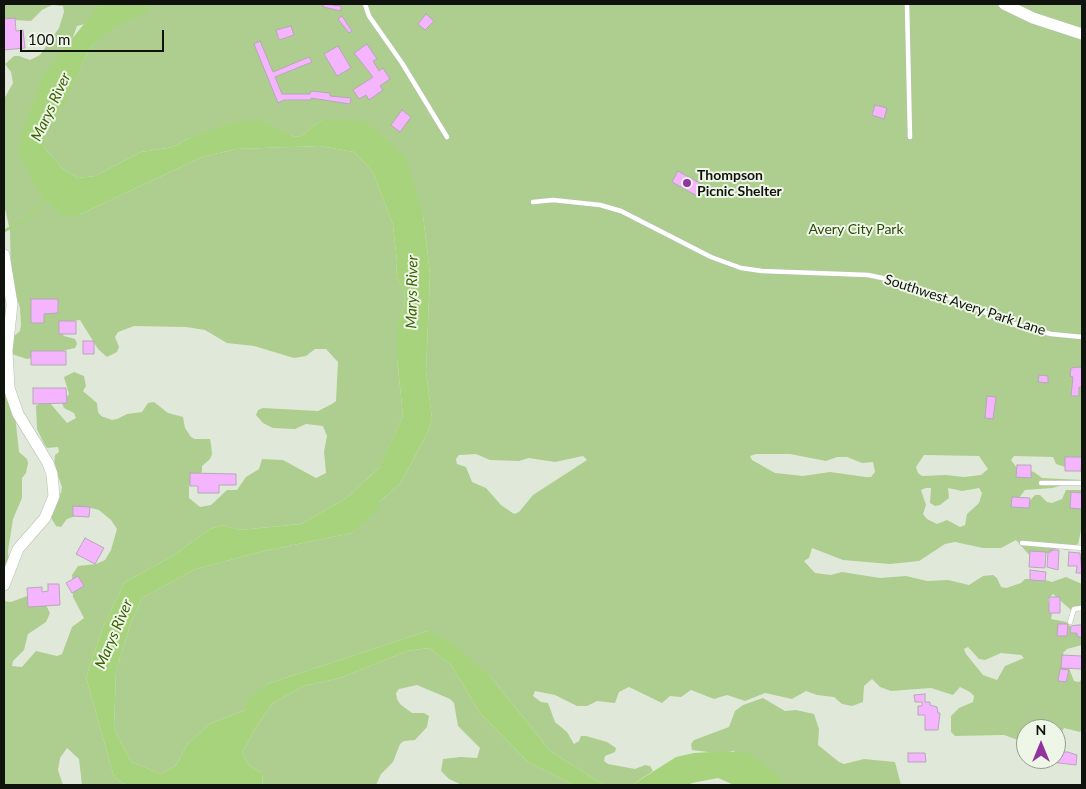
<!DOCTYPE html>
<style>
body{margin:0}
#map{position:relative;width:1086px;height:789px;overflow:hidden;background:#e0e9d9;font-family:Lato,sans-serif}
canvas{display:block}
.frame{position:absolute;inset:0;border:5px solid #10130d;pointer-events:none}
.north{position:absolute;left:1016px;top:719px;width:50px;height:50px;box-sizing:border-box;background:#eef6e7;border:1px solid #959b90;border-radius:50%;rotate:0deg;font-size:14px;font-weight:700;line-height:20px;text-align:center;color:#10130d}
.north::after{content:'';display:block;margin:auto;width:18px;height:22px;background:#91349e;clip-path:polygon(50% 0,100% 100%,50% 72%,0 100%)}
.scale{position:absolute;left:20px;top:30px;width:144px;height:22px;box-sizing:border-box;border:2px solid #10130d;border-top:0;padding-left:6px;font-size:15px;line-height:18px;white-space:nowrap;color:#10130d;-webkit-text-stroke:4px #eef6e7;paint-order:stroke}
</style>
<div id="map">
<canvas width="1086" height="789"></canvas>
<div class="frame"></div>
<div class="north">N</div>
<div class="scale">100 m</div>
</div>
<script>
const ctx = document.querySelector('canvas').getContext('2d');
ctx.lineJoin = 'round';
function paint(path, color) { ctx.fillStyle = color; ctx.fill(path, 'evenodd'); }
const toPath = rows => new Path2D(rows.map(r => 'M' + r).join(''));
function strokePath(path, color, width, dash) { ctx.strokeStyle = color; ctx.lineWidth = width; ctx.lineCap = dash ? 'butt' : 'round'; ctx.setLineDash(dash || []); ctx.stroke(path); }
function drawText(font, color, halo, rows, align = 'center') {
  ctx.font = font + ' Lato,sans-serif'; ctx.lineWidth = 4; ctx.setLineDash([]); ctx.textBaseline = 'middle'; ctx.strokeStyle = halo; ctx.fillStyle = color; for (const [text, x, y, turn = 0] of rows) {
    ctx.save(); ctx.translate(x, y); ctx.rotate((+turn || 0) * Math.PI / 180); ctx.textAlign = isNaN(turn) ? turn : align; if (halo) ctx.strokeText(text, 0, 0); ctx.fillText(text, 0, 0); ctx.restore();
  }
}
paint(toPath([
 [4,4,117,4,93,22,77,26,36,138,79,215,202,157,236,149,320,146,354,152,373,172,393,225,397,262,396,277,404,290,405,304,397,327,397,358,403,416,380,467,345,499,301,524,240,530,223,525,210,529,171,557,125,582,103,627,86,677,114,777,126,785,82,785,79,759,67,748,60,758,58,770,63,785,4,785,4,601,11,602,30,595,43,599,50,613,46,622,28,634,24,650,13,661,12,666,22,667,36,651,57,656,62,654,72,627,84,618,73,597,72,575,78,566,96,564,105,560,111,550,117,529,111,520,99,510,83,506,78,509,79,515,67,519,61,527,56,526,50,516,56,495,61,493,62,487,54,465,55,455,59,452,58,447,47,448,44,444,37,429,36,406,40,403,50,403,67,423,76,418,74,413,64,408,62,403,69,394,64,377,74,372,84,376,86,386,83,391,97,403,98,412,101,416,112,420,117,419,127,414,142,412,148,403,154,402,168,413,183,417,185,428,191,437,195,439,210,439,211,444,212,454,210,459,202,466,202,472,193,477,189,487,189,498,200,507,211,505,227,490,237,490,246,477,259,469,262,459,283,460,316,478,326,473,324,452,327,436,323,426,306,424,295,429,273,428,263,423,256,415,258,410,263,408,318,411,332,404,336,401,338,362,326,349,315,349,306,356,294,358,254,346,227,343,205,330,186,327,134,326,118,332,115,337,119,347,117,352,107,357,98,349,80,320,64,322,61,332,64,336,75,339,77,344,75,348,27,359,12,354,12,338,20,331,21,325,20,308,11,279,10,231,4,204,4,99,13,83,11,72,5,64,14,56,19,56,30,60,40,55,59,28,64,12,63,6,52,5,42,10,31,21,13,20,4,22],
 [137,4,1082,4,1082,466,1071,469,1056,464,1053,457,1014,456,1011,460,1017,468,1034,472,1042,478,1082,480,1082,485,1067,484,1052,488,1025,490,1019,498,1028,503,1035,495,1040,495,1047,502,1052,503,1062,499,1066,490,1082,490,1082,526,1078,544,1068,550,1058,548,1037,558,1031,557,1016,540,1001,548,983,548,955,542,945,544,919,561,890,564,843,560,812,548,809,558,804,561,815,573,831,575,842,572,880,578,906,576,927,581,948,580,969,585,983,576,993,575,997,578,1001,587,1006,588,1021,583,1025,579,1042,579,1052,582,1066,577,1082,584,1082,610,1071,610,1053,594,1048,599,1052,614,1051,619,1066,622,1082,639,1082,645,1067,649,1063,653,1074,681,1079,682,1082,679,1082,729,1080,732,1064,728,1062,732,1062,742,1057,745,1056,729,1026,729,1026,743,1004,735,955,736,951,732,951,716,959,708,973,702,974,696,970,692,960,687,953,695,931,688,891,691,880,687,872,679,864,686,863,702,852,706,842,704,834,697,817,695,806,691,792,699,765,693,745,701,727,695,714,699,691,690,681,697,670,696,662,703,629,687,619,692,615,703,597,701,587,706,577,706,555,695,535,691,533,696,541,702,548,703,555,722,567,732,574,744,579,741,581,736,586,736,607,742,616,748,615,752,605,756,604,761,608,764,635,769,645,765,650,766,653,771,632,785,604,785,550,751,491,677,427,631,267,684,246,710,211,723,188,743,176,765,161,774,131,762,114,729,116,670,131,623,142,598,196,569,264,551,352,533,379,502,400,484,428,432,432,418,426,371,430,274,423,215,321,120,301,136,295,137,291,135,191,137,173,147,141,152,95,176,78,178,63,169,44,147,44,135,72,86,90,48],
 [476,454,490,460,519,461,529,458,555,462,583,456,587,460,533,495,519,512,514,514,501,505,486,488,472,482,466,467,457,464,456,459,459,455],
 [756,454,790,454,826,461,837,457,847,457,862,463,873,462,875,472,871,477,866,477,830,472,803,476,775,473,752,460,750,456],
 [924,455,979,456,988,469,981,475,964,477,946,475,922,476,918,473,916,467],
 [926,488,931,488,930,503,935,506,940,505,949,498,948,488,962,491,979,488,982,493,979,503,967,514,965,525,960,527,947,520,937,524,927,519,923,514,926,505,921,490],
 [968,647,979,659,985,660,1001,653,1021,655,1024,658,1005,666,997,680,983,675,966,654,964,649],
 [4,381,15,415,19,452,27,459,28,463,26,473,22,478,22,498,13,519,8,551,9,567,4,584],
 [429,648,451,665,480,713,528,762,574,785,462,785,449,779,441,771,443,759,461,757,477,758,480,748,458,726,454,703,450,699,417,685,399,689,396,693,397,699,400,704,412,713,424,713,429,716,427,727,415,740,404,741,400,744,393,762,381,774,376,785,263,785,262,773,249,765,242,753,256,727,273,703,304,686,340,678,407,651],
 [763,698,785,711,796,710,814,714,819,729,818,745,839,762,844,764,864,759,895,762,901,785,782,785,778,777,764,765,733,751,716,753,692,750,691,744,694,740,729,727,735,711,743,705]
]), '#adce8f');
paint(toPath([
 [100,4,151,4,145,13,113,28,90,48,64,104,44,135,44,147,63,169,78,178,95,176,141,152,173,147,191,137,231,123,261,120,295,137,301,136,321,120,362,121,377,130,406,158,423,215,430,274,426,371,432,418,428,432,400,484,379,502,378,510,352,533,264,551,196,569,142,598,131,623,116,670,114,729,131,762,161,774,176,765,188,743,211,723,246,710,247,700,267,684,427,631,451,642,491,677,550,751,604,785,574,785,528,762,480,713,451,665,429,648,407,651,340,678,304,686,273,703,256,727,242,753,249,765,262,773,263,785,126,785,114,777,86,677,103,627,125,582,171,557,210,529,223,525,240,530,301,524,345,499,379,468,403,416,397,358,397,326,405,304,404,290,396,277,397,262,393,225,373,172,354,152,320,146,236,149,202,157,79,215,62,216,39,193,18,152,22,132,43,75],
 [727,751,750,754,779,776,782,785,734,785,718,778,692,783,689,785,632,785,676,757,694,753]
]), '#a8d37d');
strokePath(toPath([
 [4,231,24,221,48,197]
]), '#a8d37d', 3);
const building = toPath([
 [324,4,341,6,341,11,323,7,324,4],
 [426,14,434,21,425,30,418,24,426,14],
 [342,16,352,31,349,33,338,19,342,16],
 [15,18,16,31,23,30,25,48,4,50,4,19,15,18],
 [291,26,294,35,279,40,276,30,291,26],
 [260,41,273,72,309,57,312,62,275,77,282,94,310,94,311,91,330,93,330,96,351,98,350,104,311,98,311,100,284,100,278,103,254,44,260,41],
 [367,44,377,59,373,61,379,71,383,68,390,79,380,86,383,90,369,100,366,95,359,99,353,90,373,77,354,53,367,44],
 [338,46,351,68,337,76,324,54,338,46],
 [875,105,887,108,884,119,872,115,875,105],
 [402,110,411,117,400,132,391,125,402,110],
 [678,171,703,185,697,196,672,182,678,171],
 [814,225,832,230,830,237,812,232,814,225],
 [31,299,58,299,58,313,44,314,44,323,31,323,31,299],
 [59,321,76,321,76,334,59,334,59,321],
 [83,341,94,341,94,354,83,354,83,341],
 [31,351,66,351,66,365,31,365,31,351],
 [1078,367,1082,368,1082,387,1079,387,1079,396,1071,396,1073,377,1070,376,1071,368,1078,367],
 [1039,375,1048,376,1048,383,1038,382,1039,375],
 [33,388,66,388,67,403,33,404,33,388],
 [987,396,996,397,993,419,985,418,987,396],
 [1065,457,1082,457,1081,471,1065,471,1065,457],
 [1017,465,1031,465,1031,478,1016,477,1017,465],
 [190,473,236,474,236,485,219,485,219,493,198,493,198,486,190,486,190,473],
 [1071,492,1082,493,1082,509,1070,508,1071,492],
 [1012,497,1030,498,1029,508,1011,507,1012,497],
 [73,506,90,507,89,517,73,516,73,506],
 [85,538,104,548,95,564,76,554,85,538],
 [1051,550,1059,550,1058,570,1047,567,1048,552,1051,552,1051,550],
 [1030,551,1046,552,1045,568,1029,567,1030,551],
 [1069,552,1080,553,1082,573,1076,573,1077,566,1068,566,1069,552],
 [1030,570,1046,572,1045,581,1030,580,1030,570],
 [78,576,84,586,72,593,66,583,78,576],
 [48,584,59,584,60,605,28,607,27,588,42,587,42,592,48,591,48,584],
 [1049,597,1060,597,1060,613,1049,613,1049,597],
 [1058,624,1068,624,1067,636,1057,636,1058,624],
 [1078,625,1082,625,1082,638,1077,636,1077,633,1070,633,1071,626,1078,625],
 [1062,655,1082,656,1082,669,1061,668,1062,655],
 [1060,669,1069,670,1066,682,1058,681,1060,669],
 [925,694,925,702,930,702,930,705,937,707,938,713,940,713,938,730,925,730,925,715,918,715,918,706,922,706,922,702,915,702,914,695,925,694],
 [1056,752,1068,752,1077,755,1076,765,1051,762,1051,759,1056,759,1056,752],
 [908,753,925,753,926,762,908,762,908,753]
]);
paint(building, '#f5b4fe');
strokePath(building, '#b5a9b6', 1);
const service = toPath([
 [365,4,369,16,402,63,447,137],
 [907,4,910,137],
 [533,202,553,200,600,205,621,211,711,257,741,268,762,271,868,275,887,279,952,299,1013,324,1051,334,1082,337],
 [1041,483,1082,483],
 [1022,543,1082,548],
 [1070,622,1074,609,1082,608]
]);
const tertiary = toPath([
 [1004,4,1033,18,1082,34],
 [4,255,12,304,7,351,9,388,18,414,48,463,52,474,54,496,45,518,18,549,4,585]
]);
strokePath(service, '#b8c0b1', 5.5);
strokePath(tertiary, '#b8c0b1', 12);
strokePath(service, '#fff', 4.5);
strokePath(tertiary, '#fff', 11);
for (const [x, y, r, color] of [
 [687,183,5,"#91349e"]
]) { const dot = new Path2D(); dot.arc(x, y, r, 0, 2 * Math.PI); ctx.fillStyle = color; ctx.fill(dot); strokePath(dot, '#eef6e7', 2); }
drawText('bold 14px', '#10130d', '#eef6e7', [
 ["Thompson",697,175],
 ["Picnic Shelter",697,191]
], 'left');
drawText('14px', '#2f490c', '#eef6e7', [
 ["Avery City Park",856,229]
]);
drawText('14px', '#10130d', '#eef6e7', [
 ["Southwest Avery Park Lane",965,305,18]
]);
drawText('italic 15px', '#3b6000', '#eef6e7', [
 ["Marys River",51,107,-65],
 ["Marys River",412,292,-89],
 ["Marys River",114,634,-67]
]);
</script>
